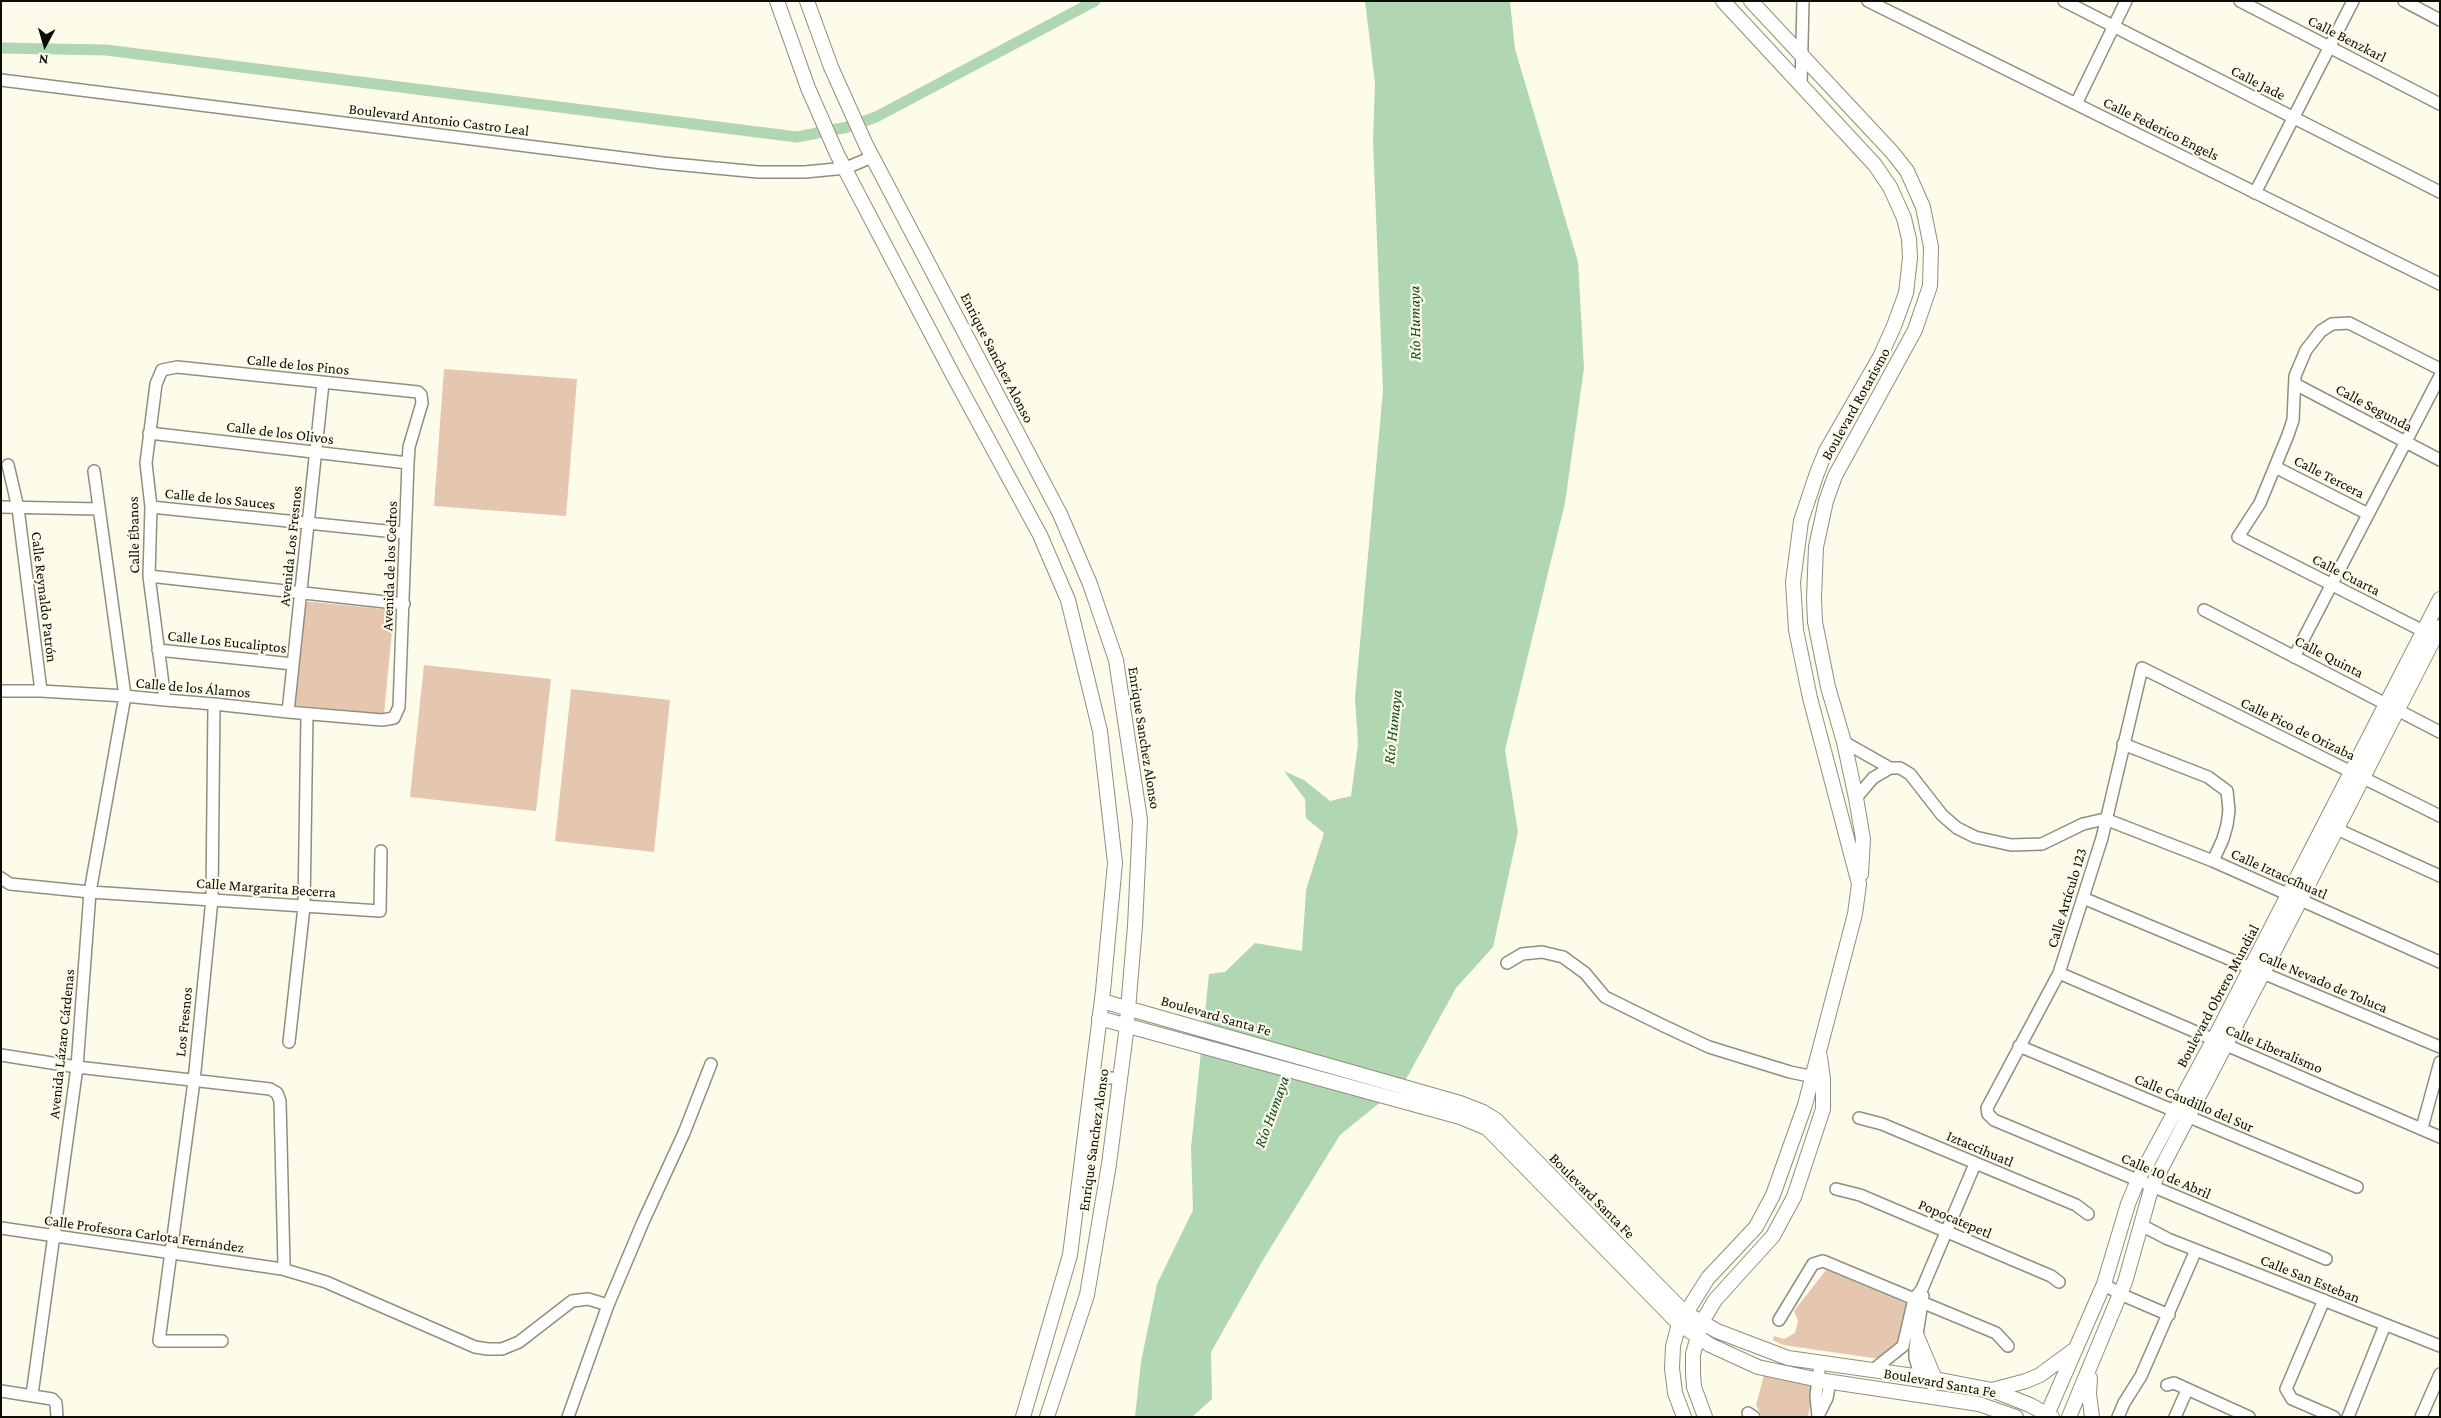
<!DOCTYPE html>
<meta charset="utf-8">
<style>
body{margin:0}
#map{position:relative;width:2441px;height:1418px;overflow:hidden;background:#fdfbea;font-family:"Crimson Pro",serif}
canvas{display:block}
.frame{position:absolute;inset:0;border:2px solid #0d0d07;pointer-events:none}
.north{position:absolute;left:20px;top:20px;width:50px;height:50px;-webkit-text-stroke:4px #fdfbea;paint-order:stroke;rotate:186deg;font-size:14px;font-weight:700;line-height:20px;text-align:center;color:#0d0d07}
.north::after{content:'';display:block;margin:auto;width:18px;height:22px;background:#0d0d07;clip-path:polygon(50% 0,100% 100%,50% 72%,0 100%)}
</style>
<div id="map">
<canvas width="2441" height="1418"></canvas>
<div class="frame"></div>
<div class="north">N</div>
</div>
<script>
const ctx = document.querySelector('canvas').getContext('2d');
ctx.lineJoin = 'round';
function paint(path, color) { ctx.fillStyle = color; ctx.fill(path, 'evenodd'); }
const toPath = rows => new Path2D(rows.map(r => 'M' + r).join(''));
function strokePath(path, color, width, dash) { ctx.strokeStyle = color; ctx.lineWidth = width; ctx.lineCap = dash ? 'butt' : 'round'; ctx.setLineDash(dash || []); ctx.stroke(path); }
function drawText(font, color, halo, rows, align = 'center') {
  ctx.font = font + ' "Crimson Pro",serif'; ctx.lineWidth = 4.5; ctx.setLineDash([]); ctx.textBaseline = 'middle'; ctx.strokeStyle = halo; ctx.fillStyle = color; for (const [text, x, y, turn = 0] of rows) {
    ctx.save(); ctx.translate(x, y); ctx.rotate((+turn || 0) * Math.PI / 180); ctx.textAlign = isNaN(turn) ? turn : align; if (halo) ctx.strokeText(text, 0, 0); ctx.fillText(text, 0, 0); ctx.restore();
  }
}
paint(toPath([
 [444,369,577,379,566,516,434,506],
 [302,601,394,610,384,714,292,705],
 [424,665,551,679,536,811,410,797],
 [571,689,670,700,654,852,555,841],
 [1826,1270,1910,1305,1902,1344,1880,1359,1783,1345,1773,1340,1774,1336,1784,1339,1795,1333,1798,1321,1794,1311],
 [1764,1375,1814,1383,1808,1417,1762,1417,1756,1405]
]), '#e5c6ae');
paint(toPath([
 [1365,1,1510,1,1515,49,1578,262,1584,368,1565,503,1505,750,1518,832,1493,947,1456,988,1404,1083,1340,1135,1263,1260,1211,1352,1212,1399,1192,1417,1135,1417,1141,1362,1157,1284,1193,1210,1191,1148,1209,974,1225,972,1255,943,1302,951,1306,890,1324,833,1306,818,1305,799,1284,771,1304,780,1330,801,1351,796,1358,744,1355,698,1383,391,1373,141,1375,83]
]), '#b0d7b2');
strokePath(toPath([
 [1,48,106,50,797,137,848,127,876,117,1095,1]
]), '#b0d7b2', 11);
const minor = toPath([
 [1868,1,2440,284],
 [2064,1,2440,192],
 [2240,1,2440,104],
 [2404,1,2440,20],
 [1,80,663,163,758,172,805,172,846,168,872,157],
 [1801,86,1803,1],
 [2076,104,2126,1],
 [2255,193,2353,1],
 [2295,384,2440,460],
 [149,433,408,463],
 [8,465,18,508,41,691],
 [2275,467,2368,514],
 [1,507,99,509],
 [151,507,405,533],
 [149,576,404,604],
 [2204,610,2440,732],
 [2429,634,2238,537,2260,503,2288,435,2293,420,2295,376,2306,350,2321,331,2332,324,2349,323,2440,369],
 [158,650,293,664],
 [2294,657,2440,376],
 [1,691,41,691,125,696,165,700,214,704,288,712,382,720,394,718,399,707,408,463,409,447,422,403,421,395,418,392,177,367,162,370,156,384,146,463,151,507,149,576,165,700],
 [214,704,212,899,194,1081,159,1341,222,1341],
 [288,712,323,383],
 [1844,742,1890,768,1900,768,1910,774,1942,815,1957,828,1975,837,2011,845,2042,844,2083,824,2105,819,2213,861,2440,962],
 [2123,744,2208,777,2227,791,2229,810,2227,825,2223,839,2213,861],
 [1856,798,1873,778,1890,768],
 [2330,826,2440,876],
 [1,878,10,884,90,892,380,911,381,851],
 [2083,898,2440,1047],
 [1507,963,1522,954,1542,952,1563,957,1585,973,1605,997,1664,1026,1709,1047,1790,1072,1819,1078],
 [2059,973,2440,1137],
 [289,1042,304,907,307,714],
 [2019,1046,2357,1187],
 [1,1055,77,1067,270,1089,277,1093,280,1101,284,1265,282,1269],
 [1092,1076,1120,1079],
 [1859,1118,1882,1124,2076,1205,2088,1214],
 [2422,1128,2440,1062],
 [1836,1189,1860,1195,2051,1276,2059,1282],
 [2141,1225,2168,1239,2440,1346],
 [1,1228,282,1269,326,1282,475,1347,488,1349,502,1349,519,1342,572,1301,588,1299,608,1305],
 [2326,1259,1994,1120,1988,1114,1987,1108,2059,973,2102,838,2142,668,2440,816],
 [2104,1284,2120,1294,2169,1315],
 [2324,1300,2286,1389,2292,1399,2334,1417],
 [1779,1320,1813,1264,1823,1261,1996,1333,2008,1346],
 [1873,1370,1903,1346,1914,1299,1922,1289,1975,1164],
 [1921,1377,1915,1358,1915,1348,1923,1296],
 [2167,1385,2174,1383,2249,1417],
 [1,1391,52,1399,56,1403,57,1417],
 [32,1395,77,1067,90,892,125,696,94,471],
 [1748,1413,1754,1417],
 [1818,1416,1827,1398,1830,1382],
 [568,1417,608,1305,643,1222,684,1133,711,1064],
 [1818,1417,1816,1396,1820,1363],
 [2118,1417,2124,1403,2141,1376,2196,1250],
 [2175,1417,2187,1390],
 [2348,1417,2385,1325],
 [2421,1417,2440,1374]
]);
const tertiary = toPath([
 [777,1,808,88,837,154,953,375,1040,535,1068,600,1100,731,1115,863,1103,991,1070,1255,1023,1417],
 [807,1,831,67,866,145,1060,514,1090,584,1116,660,1140,820,1135,926,1126,1033,1109,1164,1087,1295,1047,1417],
 [1751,1,1892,152,1907,171,1923,207,1931,247,1930,286,1915,330,1835,476,1826,501,1816,547,1814,598,1815,622,1828,687,1844,742,1856,798,1863,839,1861,874],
 [1102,1001,1460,1103,1483,1112,1496,1120,1684,1312,1717,1331,1788,1358,1935,1379,1992,1390,2030,1405,2052,1417],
 [1099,1018,1460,1117,1487,1128,1679,1324,1710,1345,1758,1367,1819,1380,1979,1404,2016,1417],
 [1916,1334,1935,1379,1933,1384],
 [2090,1378,2089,1394,2092,1417],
 [1992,1390,2026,1381,2040,1375,2074,1350],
 [1684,1417,1675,1393,1672,1368,1673,1346,1679,1324,1708,1278,1756,1227,1773,1195,1805,1105,1855,914,1859,884,1810,698,1796,630,1793,582,1801,521,1817,473,1826,451,1880,357,1894,326,1906,293,1910,258,1909,239,1904,218,1890,187,1875,165,1723,1],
 [1705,1417,1694,1387,1693,1373,1693,1354,1702,1322,1715,1300,1773,1236,1794,1197,1823,1109,1823,1079,1820,1057],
 [2046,1417,2104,1284,2128,1204,2138,1180,2214,1039,2440,599],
 [2069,1417,2125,1282,2152,1186,2263,973,2440,627]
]);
strokePath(minor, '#908f7f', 14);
strokePath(tertiary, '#908f7f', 16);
strokePath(minor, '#fff', 11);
strokePath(tertiary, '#fff', 14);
drawText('15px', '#0d0d07', '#fdfbea', [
 ["Calle Benzkarl",2347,39,27],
 ["Calle Jade",2258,83,27],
 ["Boulevard Antonio Castro Leal",439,120,7],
 ["Calle Federico Engels",2161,129,26],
 ["Enrique Sanchez Alonso",997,358,63],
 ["Calle de los Pinos",298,365,6],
 ["Boulevard Rotarismo",1856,404,-61],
 ["Calle Segunda",2374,408,28],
 ["Calle de los Olivos",280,433,7],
 ["Calle Tercera",2329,477,27],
 ["Calle de los Sauces",220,499,6],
 ["Calle Ébanos",134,535,-91],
 ["Avenida Los Fresnos",291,546,-84],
 ["Avenida de los Cedros",390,566,-88],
 ["Calle Cuarta",2346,575,27],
 ["Calle Reynaldo Patrón",44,597,83],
 ["Calle Los Eucaliptos",227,642,6],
 ["Calle Quinta",2329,657,27],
 ["Calle de los Álamos",193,688,5],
 ["Calle Pico de Orizaba",2298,729,26],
 ["Enrique Sanchez Alonso",1144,738,81],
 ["Calle Iztaccíhuatl",2279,874,24],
 ["Calle Margarita Becerra",266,888,4],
 ["Calle Artículo 123",2067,898,-73],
 ["Calle Nevado de Toluca",2323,982,23],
 ["Boulevard Obrero Mundial",2218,996,-62],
 ["Boulevard Santa Fe",1216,1016,16],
 ["Los Fresnos",184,1022,-84],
 ["Avenida Lázaro Cárdenas",62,1044,-84],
 ["Calle Liberalismo",2274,1049,23],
 ["Calle Caudillo del Sur",2194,1103,23],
 ["Enrique Sanchez Alonso",1094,1140,-82],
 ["Iztaccihuatl",1980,1149,23],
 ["Calle 10 de Abril",2166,1176,23],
 ["Boulevard Santa Fe",1592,1196,45],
 ["Popocatepetl",1955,1219,23],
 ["Calle Profesora Carlota Fernández",144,1234,8],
 ["Calle San Esteban",2310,1279,22],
 ["Boulevard Santa Fe",1940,1383,10]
]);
drawText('italic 16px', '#11491a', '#fdfbea', [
 ["Río Humaya",1415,323,-91],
 ["Río Humaya",1393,727,-84],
 ["Río Humaya",1272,1112,-70]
]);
</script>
